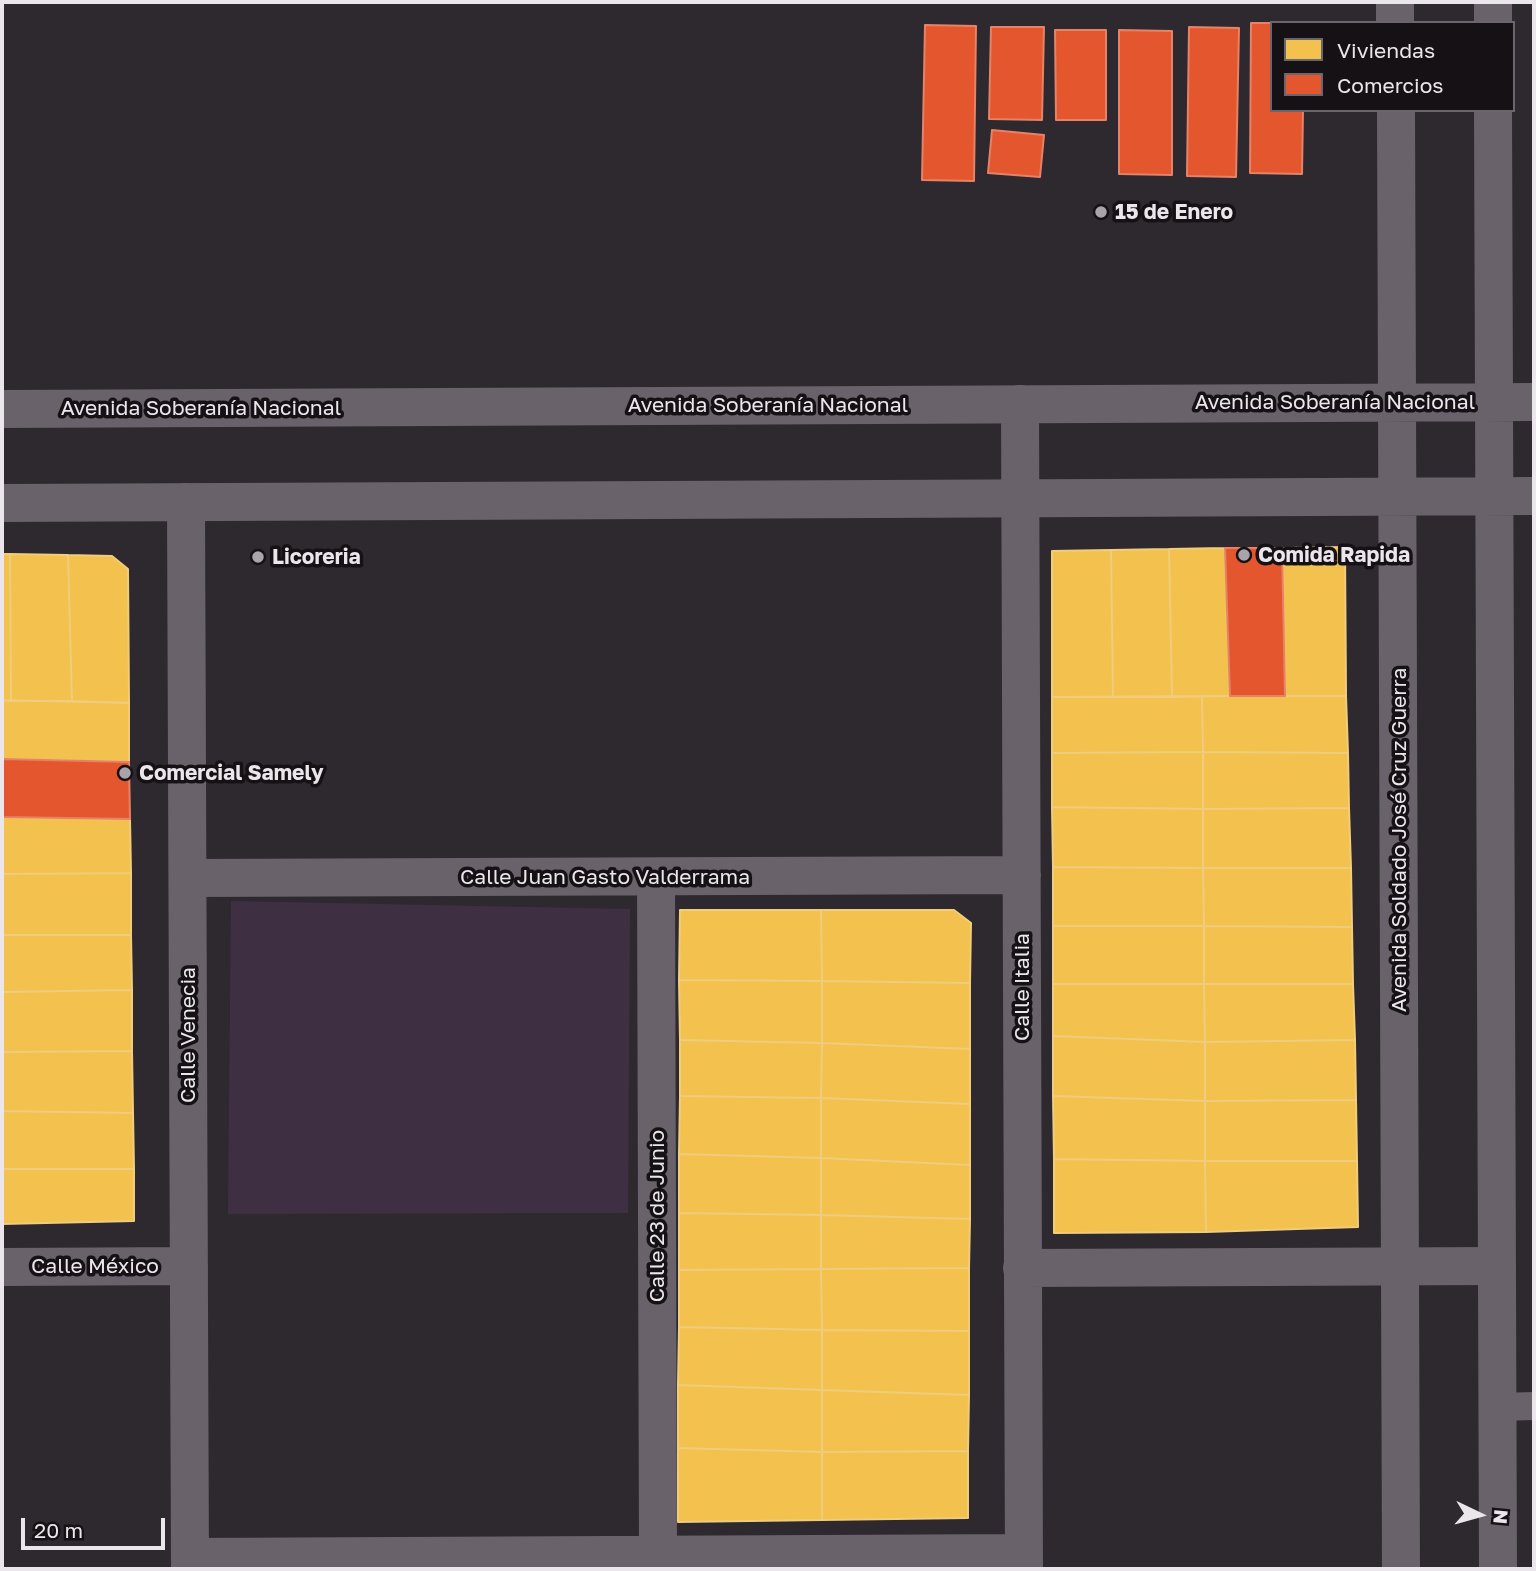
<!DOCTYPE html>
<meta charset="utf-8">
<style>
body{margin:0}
#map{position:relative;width:1536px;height:1571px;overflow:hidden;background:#2d292e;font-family:"Golos Text",sans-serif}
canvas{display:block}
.frame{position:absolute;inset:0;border:4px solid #ebe6ec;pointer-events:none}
.legend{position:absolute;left:1270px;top:21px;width:245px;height:91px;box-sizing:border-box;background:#151115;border:2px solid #6b666b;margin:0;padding:9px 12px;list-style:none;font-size:21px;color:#ebe6ec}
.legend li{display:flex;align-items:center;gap:14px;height:35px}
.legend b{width:35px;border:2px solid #6b666b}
.north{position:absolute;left:1445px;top:1480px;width:70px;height:70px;-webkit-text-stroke:5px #151115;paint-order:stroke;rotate:95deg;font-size:19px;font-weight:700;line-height:28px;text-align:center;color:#ebe6ec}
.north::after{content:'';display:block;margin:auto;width:24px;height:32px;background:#ebe6ec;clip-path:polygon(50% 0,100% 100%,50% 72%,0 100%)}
.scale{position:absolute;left:21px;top:1518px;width:144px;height:32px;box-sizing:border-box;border:4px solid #ebe6ec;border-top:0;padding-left:9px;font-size:21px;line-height:24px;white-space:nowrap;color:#ebe6ec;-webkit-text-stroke:5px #151115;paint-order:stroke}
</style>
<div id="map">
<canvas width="1536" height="1571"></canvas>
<div class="frame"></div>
<ul class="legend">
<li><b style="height:19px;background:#f2c14e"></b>Viviendas</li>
<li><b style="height:19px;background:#e4572e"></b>Comercios</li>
</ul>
<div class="north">N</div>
<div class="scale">20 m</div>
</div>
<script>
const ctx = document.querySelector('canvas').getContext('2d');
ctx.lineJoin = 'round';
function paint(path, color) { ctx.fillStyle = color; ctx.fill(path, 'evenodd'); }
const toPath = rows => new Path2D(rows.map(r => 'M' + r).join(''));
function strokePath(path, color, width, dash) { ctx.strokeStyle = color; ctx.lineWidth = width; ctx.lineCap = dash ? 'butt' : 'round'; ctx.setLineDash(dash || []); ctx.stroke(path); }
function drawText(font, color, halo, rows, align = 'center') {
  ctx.font = font + ' "Golos Text",sans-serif'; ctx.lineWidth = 7; ctx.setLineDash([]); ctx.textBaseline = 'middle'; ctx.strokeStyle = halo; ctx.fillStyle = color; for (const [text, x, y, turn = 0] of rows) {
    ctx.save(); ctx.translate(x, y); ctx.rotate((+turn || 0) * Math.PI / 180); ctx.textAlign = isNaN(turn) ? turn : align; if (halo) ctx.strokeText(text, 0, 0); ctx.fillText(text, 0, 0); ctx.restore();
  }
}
paint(toPath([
 [231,901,630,909,628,1213,228,1214]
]), '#3e3042');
const homes = toPath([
 [1345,547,1346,696,1285,696,1282,548,1345,547],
 [1225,548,1230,696,1172,697,1169,549,1225,548],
 [1169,549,1172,697,1113,697,1111,550,1169,549],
 [1111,550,1113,697,1052,697,1052,551,1111,550],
 [2,554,10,554,11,701,2,700,2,554],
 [10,554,68,555,72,701,11,701,10,554],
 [68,555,112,556,128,569,129,703,72,701,68,555],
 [1202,696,1346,696,1348,753,1203,752,1202,696],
 [1202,696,1203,752,1052,753,1052,697,1202,696],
 [2,700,129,703,129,762,2,759,2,700],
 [1203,752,1348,753,1349,808,1203,809,1203,752],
 [1203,752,1203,809,1052,807,1052,753,1203,752],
 [1052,807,1203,809,1203,868,1053,867,1052,807],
 [1349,808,1351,868,1203,868,1203,809,1349,808],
 [2,817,130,819,131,873,2,874,2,817],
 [1053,867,1203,868,1204,926,1053,926,1053,867],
 [1203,868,1351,868,1352,927,1204,926,1203,868],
 [131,873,131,935,2,935,2,874,131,873],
 [680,910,821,910,822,981,679,980,680,910],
 [821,910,954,910,971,923,970,983,822,981,821,910],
 [1053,926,1204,926,1204,984,1053,984,1053,926],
 [1204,926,1352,927,1353,984,1204,984,1204,926],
 [2,935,131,935,132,990,2,992,2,935],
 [679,980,822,981,822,1043,680,1040,679,980],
 [822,981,970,983,970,1049,822,1043,822,981],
 [1053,984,1204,984,1205,1042,1053,1036,1053,984],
 [1204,984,1353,984,1355,1040,1205,1042,1204,984],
 [132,990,132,1051,2,1052,2,992,132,990],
 [1053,1036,1205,1042,1205,1101,1053,1096,1053,1036],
 [680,1040,822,1043,821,1098,680,1096,680,1040],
 [1355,1040,1356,1100,1205,1101,1205,1042,1355,1040],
 [822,1043,970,1049,970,1104,821,1098,822,1043],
 [132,1051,133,1113,2,1111,2,1052,132,1051],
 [680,1096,821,1098,821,1158,679,1154,680,1096],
 [1053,1096,1205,1101,1205,1161,1054,1159,1053,1096],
 [821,1098,970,1104,970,1165,821,1158,821,1098],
 [1356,1100,1357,1161,1205,1161,1205,1101,1356,1100],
 [2,1111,133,1113,134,1169,2,1169,2,1111],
 [679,1154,821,1158,821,1215,679,1213,679,1154],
 [821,1158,970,1165,970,1219,821,1215,821,1158],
 [1054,1159,1205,1161,1206,1232,1054,1233,1054,1159],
 [1205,1161,1357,1161,1358,1227,1206,1232,1205,1161],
 [2,1169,134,1169,134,1221,2,1224,2,1169],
 [679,1213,821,1215,821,1269,679,1270,679,1213],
 [821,1215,970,1219,969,1268,821,1269,821,1215],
 [969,1268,969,1331,822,1330,821,1269,969,1268],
 [821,1269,822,1330,679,1327,679,1270,821,1269],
 [679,1327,822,1330,822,1390,678,1385,679,1327],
 [822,1330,969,1331,969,1395,822,1390,822,1330],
 [678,1385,822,1390,822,1452,678,1448,678,1385],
 [822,1390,969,1395,968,1451,822,1452,822,1390],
 [678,1448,822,1452,822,1520,678,1522,678,1448],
 [968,1451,968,1518,822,1520,822,1452,968,1451]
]);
paint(homes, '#f2c14e');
strokePath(homes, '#f0cc7d', 2);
const shops = toPath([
 [1251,23,1272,23,1272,110,1303,110,1302,174,1250,173,1251,23],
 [925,25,976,26,974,181,922,180,925,25],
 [991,27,1044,27,1042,120,989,119,991,27],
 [1189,27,1239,28,1236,177,1187,176,1189,27],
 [1055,30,1106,30,1106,120,1056,120,1055,30],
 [1119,30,1172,31,1172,175,1119,174,1119,30],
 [992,130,1044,135,1040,177,988,173,992,130],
 [1225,548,1282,548,1285,696,1230,696,1225,548],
 [2,759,129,762,130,819,2,817,2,759]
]);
paint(shops, '#e4572e');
strokePath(shops, '#e68267', 2);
strokePath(toPath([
 [1498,1407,1534,1406]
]), '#69626b', 28);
strokePath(toPath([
 [1020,404,1024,1569],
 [186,502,190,1569],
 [656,877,658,1555],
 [188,878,1022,875],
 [2,1267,189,1266],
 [1022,1268,1497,1266],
 [190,1557,1024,1553]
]), '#69626b', 38);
strokePath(toPath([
 [1395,2,1395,23],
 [1493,2,1493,23],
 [1396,110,1401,1569],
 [1493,110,1498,1569],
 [2,409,1534,402],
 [2,503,1534,496]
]), '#69626b', 38);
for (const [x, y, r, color] of [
 [1101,212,7,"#a8a4aa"],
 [1244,555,7,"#a8a4aa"],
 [258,557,7,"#a8a4aa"],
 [125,773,7,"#a8a4aa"]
]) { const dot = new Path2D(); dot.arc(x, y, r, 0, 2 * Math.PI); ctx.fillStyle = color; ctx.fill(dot); strokePath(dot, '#151115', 2.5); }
drawText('bold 21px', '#ebe6ec', '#151115', [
 ["15 de Enero",1115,212],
 ["Comida Rapida",1258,555],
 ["Licoreria",272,557],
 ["Comercial Samely",139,773]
], 'left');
drawText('21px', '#ebe6ec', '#151115', [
 ["Avenida Soberanía Nacional",1335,402],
 ["Avenida Soberanía Nacional",768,405],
 ["Avenida Soberanía Nacional",201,408],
 ["Avenida Soldado José Cruz Guerra",1399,840,-90],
 ["Calle Juan Gasto Valderrama",605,877],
 ["Calle Italia",1022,987,-90],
 ["Calle Venecia",188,1035,-90],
 ["Calle 23 de Junio",657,1216,-90],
 ["Calle México",95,1266]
]);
</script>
